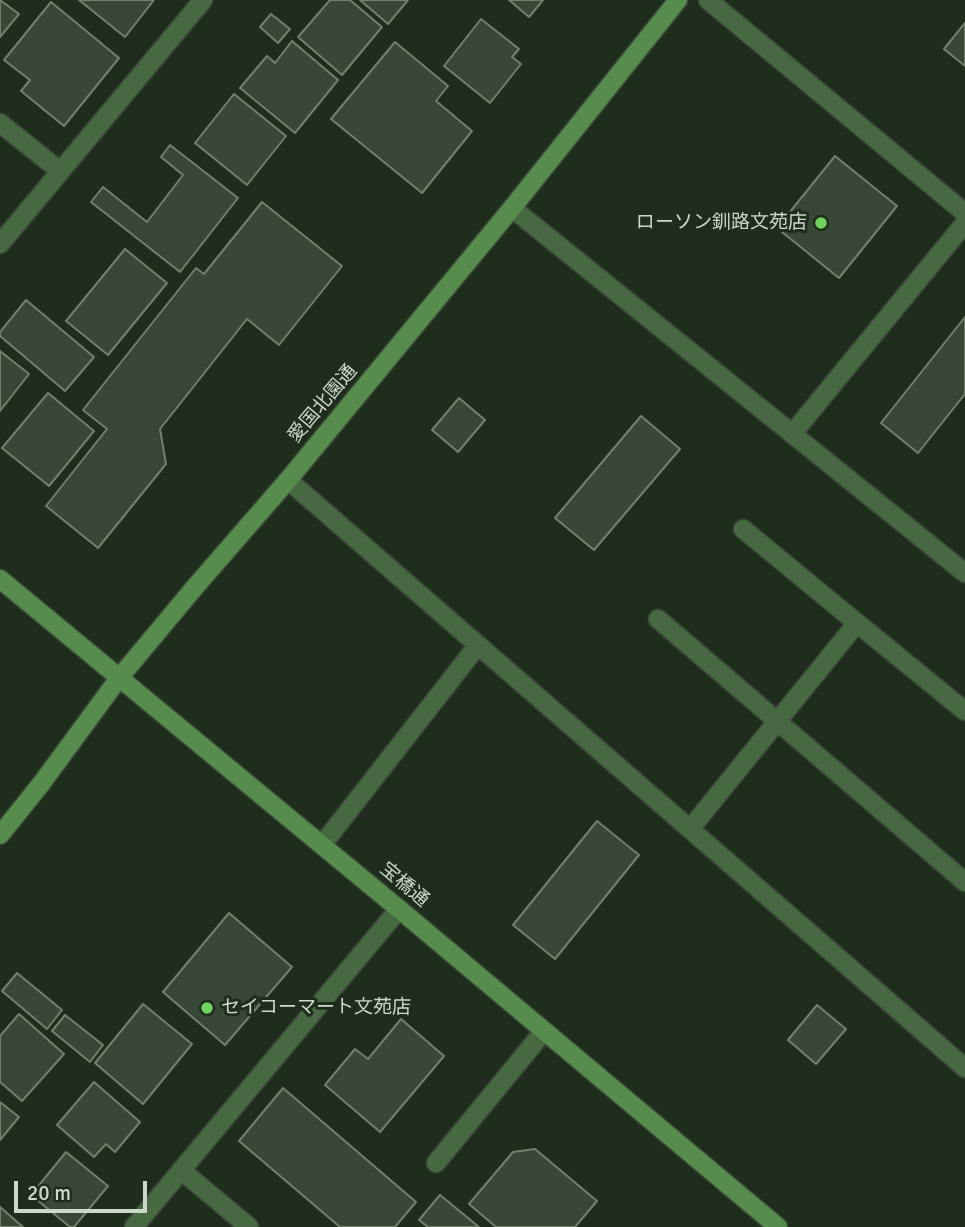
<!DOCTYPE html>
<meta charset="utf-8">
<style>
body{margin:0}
#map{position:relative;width:965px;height:1227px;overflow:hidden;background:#1f2d1d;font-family:Signika,sans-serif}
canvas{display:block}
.scale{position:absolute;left:14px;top:1181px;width:133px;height:32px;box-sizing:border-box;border:4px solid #ced7cc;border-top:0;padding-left:9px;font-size:21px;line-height:24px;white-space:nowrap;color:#ced7cc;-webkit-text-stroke:5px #1f2d1d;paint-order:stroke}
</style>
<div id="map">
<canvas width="965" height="1227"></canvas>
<div class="scale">20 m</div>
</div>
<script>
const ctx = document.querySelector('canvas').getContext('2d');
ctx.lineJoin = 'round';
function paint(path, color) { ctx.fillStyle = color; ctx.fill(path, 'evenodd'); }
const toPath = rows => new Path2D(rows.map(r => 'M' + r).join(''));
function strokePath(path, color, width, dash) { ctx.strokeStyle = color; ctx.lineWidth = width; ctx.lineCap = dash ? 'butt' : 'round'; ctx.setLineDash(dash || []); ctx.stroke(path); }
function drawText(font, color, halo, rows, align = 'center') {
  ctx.font = font + ' Signika,"Noto Sans JP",sans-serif'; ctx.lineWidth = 6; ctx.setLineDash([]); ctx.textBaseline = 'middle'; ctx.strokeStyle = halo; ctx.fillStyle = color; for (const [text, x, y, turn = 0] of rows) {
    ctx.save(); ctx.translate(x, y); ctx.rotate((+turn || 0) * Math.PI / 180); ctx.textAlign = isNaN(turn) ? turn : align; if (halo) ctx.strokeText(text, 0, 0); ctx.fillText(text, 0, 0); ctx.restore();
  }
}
const building = toPath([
 [0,0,19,14,0,37,0,0],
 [79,0,154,0,125,37,79,0],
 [330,0,350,0,382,27,342,75,298,37,330,0],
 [360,0,408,0,388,24,360,0],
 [509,0,543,0,529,17,509,0],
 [51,2,119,58,64,126,21,91,30,80,4,60,51,2],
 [271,14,290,29,278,43,260,27,271,14],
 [481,19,519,49,512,57,521,64,490,103,444,66,481,19],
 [965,23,965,66,944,49,965,23],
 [292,41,338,80,295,133,240,88,267,56,275,63,292,41],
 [395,42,448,86,436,101,472,131,422,193,331,119,395,42],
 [234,94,286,136,247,185,195,143,234,94],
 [170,145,238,198,180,272,91,202,103,187,147,222,183,175,161,157,170,145],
 [835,156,897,206,839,278,777,228,835,156],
 [262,202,342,266,279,345,247,319,160,429,166,464,98,548,46,506,107,429,83,410,196,268,204,274,262,202],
 [125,249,167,283,108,355,66,321,125,249],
 [26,300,94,357,65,391,0,336,0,332,26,300],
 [965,317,965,394,918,453,881,423,965,317],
 [0,351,29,374,0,411,0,351],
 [48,393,94,431,49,486,2,448,48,393],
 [459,398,485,420,458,452,432,430,459,398],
 [641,416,680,449,594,550,555,518,641,416],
 [597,821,639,855,555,959,513,925,597,821],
 [229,913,292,967,225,1045,163,992,229,913],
 [17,973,62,1010,47,1029,2,991,17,973],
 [143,1004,192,1044,143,1104,95,1063,143,1004],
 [817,1005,846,1029,816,1064,788,1040,817,1005],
 [19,1014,64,1054,22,1101,0,1082,0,1036,19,1014],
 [65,1015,103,1045,90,1062,52,1031,65,1015],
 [401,1019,444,1056,380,1132,325,1085,355,1049,368,1059,401,1019],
 [94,1082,140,1122,115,1152,106,1144,94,1157,57,1125,94,1082],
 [283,1088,416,1202,395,1227,340,1227,239,1141,283,1088],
 [0,1102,19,1117,0,1140,0,1102],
 [535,1149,597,1201,575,1227,496,1227,469,1204,513,1152,535,1149],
 [66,1152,108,1186,74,1227,70,1227,31,1195,66,1152],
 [440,1195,479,1227,428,1227,419,1220,440,1195],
 [0,1207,23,1227,0,1227,0,1207]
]);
paint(building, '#394736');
strokePath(building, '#71816e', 2);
const lane = toPath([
 [288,480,965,1068],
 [743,529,857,623],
 [658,619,965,882],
 [690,829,857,623,965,711],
 [322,845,478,645],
 [436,1163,544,1031]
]);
const street = toPath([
 [708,0,965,213],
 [0,123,60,171],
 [512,208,965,573],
 [0,244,203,0],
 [792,434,965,223],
 [181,1170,249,1227],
 [134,1227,399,909]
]);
const secondary = toPath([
 [0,579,399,909,778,1227],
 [0,835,41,784,119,678,195,587,288,480,512,208,678,0]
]);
strokePath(lane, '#3b4839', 21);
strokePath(street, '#3b4839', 21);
strokePath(secondary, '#3b4839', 21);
strokePath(lane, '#476941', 18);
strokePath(street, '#476941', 18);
strokePath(secondary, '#568d4c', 18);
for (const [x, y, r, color] of [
 [821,223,7,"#70d35f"],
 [207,1008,7,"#70d35f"]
]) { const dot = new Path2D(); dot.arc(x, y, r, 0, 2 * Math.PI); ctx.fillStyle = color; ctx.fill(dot); strokePath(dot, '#1f2d1d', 2.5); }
drawText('19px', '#ced7cc', '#1f2d1d', [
 ["ローソン釧路文苑店",807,223],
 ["セイコーマート文苑店",221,1008,"left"]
], 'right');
drawText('19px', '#ced7cc', '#1f2d1d', [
 ["愛国北園通",323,404,-50],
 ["宝橋通",404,885,40]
]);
</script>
